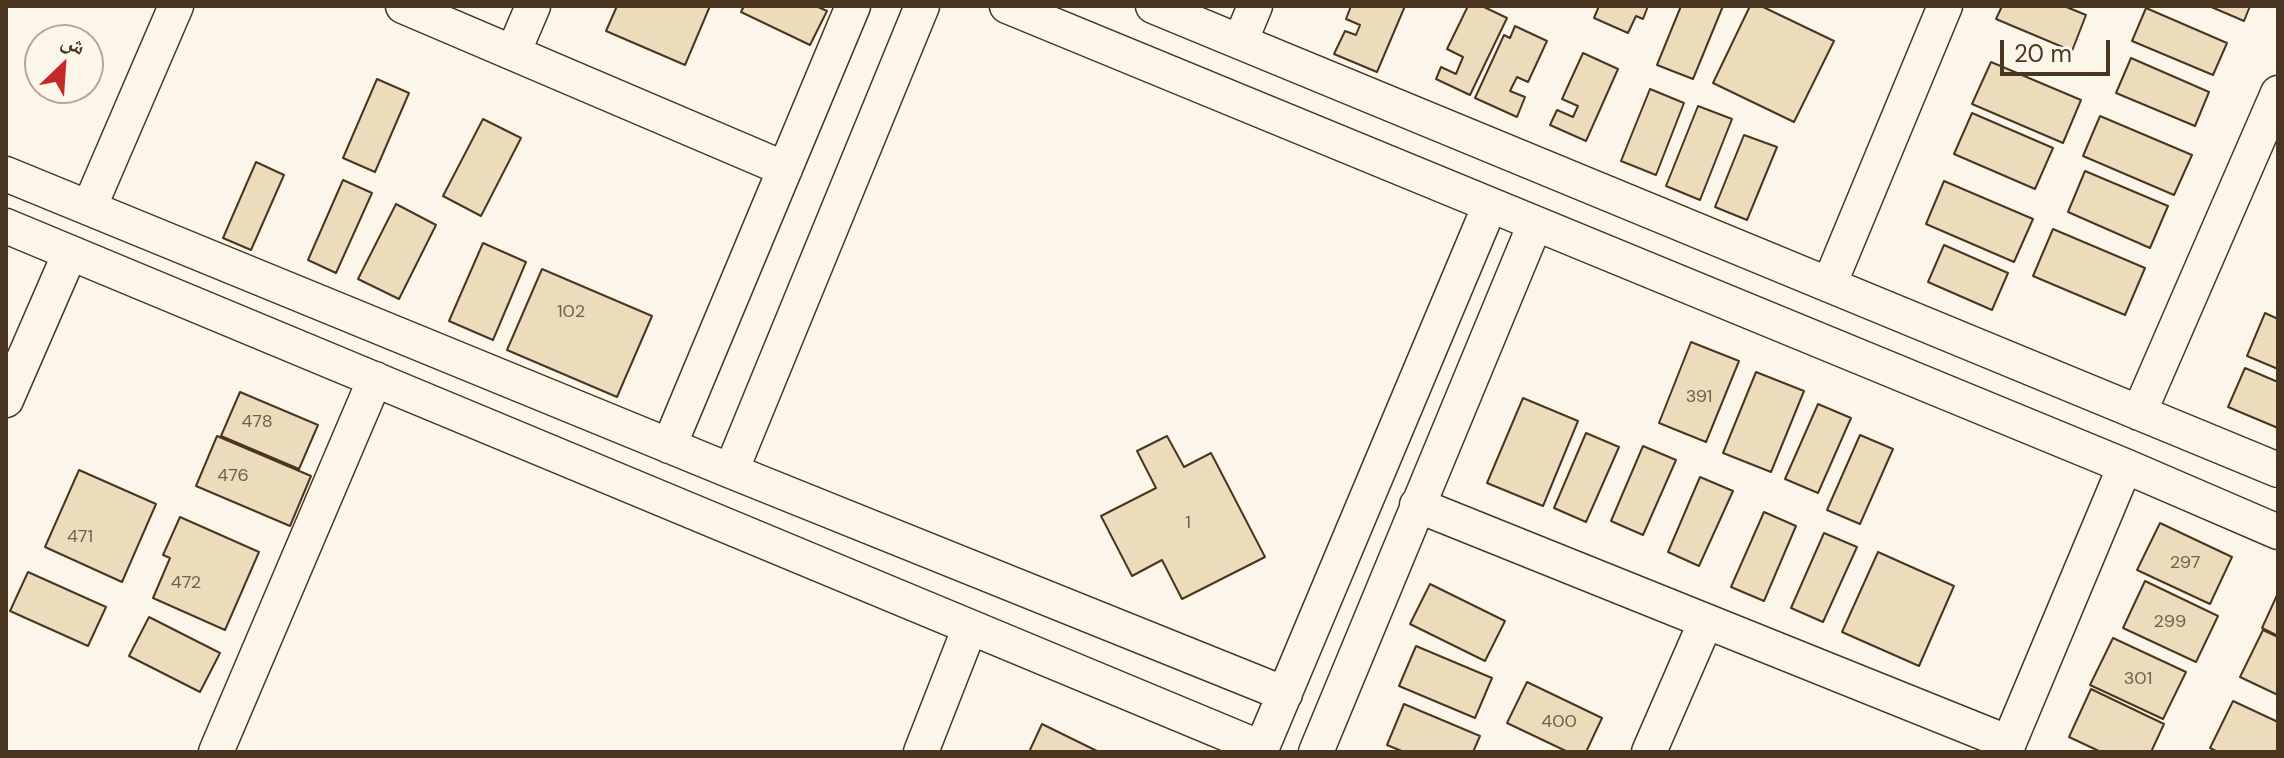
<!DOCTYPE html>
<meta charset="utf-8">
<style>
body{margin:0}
#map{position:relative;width:2284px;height:758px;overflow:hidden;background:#fbf6e9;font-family:"DM Sans","Noto Naskh Arabic",sans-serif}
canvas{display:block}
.frame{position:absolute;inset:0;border:8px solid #4a3520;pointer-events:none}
.north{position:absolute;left:24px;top:24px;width:80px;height:80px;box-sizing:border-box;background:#fbf6e9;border:2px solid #b4a999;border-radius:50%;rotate:25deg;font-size:22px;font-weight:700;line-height:32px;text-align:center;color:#4a3520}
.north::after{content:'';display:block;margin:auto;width:28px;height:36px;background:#c62828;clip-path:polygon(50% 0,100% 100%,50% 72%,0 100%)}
.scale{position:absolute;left:2000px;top:40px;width:110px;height:36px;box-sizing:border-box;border:4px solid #4a3520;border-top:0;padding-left:10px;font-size:24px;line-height:28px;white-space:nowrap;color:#4a3520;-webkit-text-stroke:6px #fbf6e9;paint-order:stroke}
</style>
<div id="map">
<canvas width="2284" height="758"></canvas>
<div class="frame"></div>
<div class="north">ش</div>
<div class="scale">20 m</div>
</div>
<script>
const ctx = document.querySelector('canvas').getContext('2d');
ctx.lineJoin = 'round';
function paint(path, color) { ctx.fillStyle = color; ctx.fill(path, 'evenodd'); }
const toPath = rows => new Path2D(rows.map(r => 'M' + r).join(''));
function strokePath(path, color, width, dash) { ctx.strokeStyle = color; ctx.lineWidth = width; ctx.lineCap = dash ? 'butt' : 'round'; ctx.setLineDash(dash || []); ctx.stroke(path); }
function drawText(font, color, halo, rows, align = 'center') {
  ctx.font = font + ' "DM Sans",sans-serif'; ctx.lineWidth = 6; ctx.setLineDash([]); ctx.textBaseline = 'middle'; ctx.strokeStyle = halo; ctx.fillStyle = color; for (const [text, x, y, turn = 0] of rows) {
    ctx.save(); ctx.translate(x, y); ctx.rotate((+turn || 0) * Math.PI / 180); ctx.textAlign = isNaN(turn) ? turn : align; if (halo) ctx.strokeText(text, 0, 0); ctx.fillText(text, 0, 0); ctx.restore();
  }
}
const building = toPath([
 [617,6,710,6,685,65,606,31,617,6],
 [744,6,816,6,827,11,810,45,741,12,744,6],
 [1351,6,1405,6,1377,72,1334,54,1345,31,1356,35,1360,25,1346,19,1351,6],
 [1468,6,1482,6,1507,18,1470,95,1436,79,1441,67,1456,74,1463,57,1447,49,1468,6],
 [1599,6,1648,6,1643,19,1636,16,1628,33,1594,18,1599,6],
 [1681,6,1723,6,1693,79,1657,65,1681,6],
 [1750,6,1761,6,1834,41,1794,122,1713,83,1750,6],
 [2002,6,2064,6,2086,15,2072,51,1996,19,2002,6],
 [2209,6,2250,6,2244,21,2209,6],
 [2146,8,2227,43,2213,75,2132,41,2146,8],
 [1515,26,1547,41,1528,82,1517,77,1510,91,1525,97,1517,117,1475,98,1504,35,1510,38,1515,26],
 [1583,53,1618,69,1586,141,1550,125,1557,110,1573,117,1578,106,1562,99,1583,53],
 [2131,58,2209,92,2195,126,2116,93,2131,58],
 [1991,62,2081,100,2063,143,1972,104,1991,62],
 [377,79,409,93,375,172,343,158,377,79],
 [1650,89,1684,103,1656,175,1621,161,1650,89],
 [1698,106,1732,119,1700,200,1666,186,1698,106],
 [1972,113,2053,148,2035,189,1954,154,1972,113],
 [2100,116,2192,155,2174,195,2083,156,2100,116],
 [483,119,521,138,481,216,443,196,483,119],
 [1744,135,1777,147,1747,220,1715,207,1744,135],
 [256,162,284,175,251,250,223,238,256,162],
 [2085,171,2168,206,2150,248,2068,212,2085,171],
 [343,180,372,193,336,273,308,260,343,180],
 [1944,181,2033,219,2014,262,1926,224,1944,181],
 [396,204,436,225,399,299,358,279,396,204],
 [2053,229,2145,268,2125,315,2033,276,2053,229],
 [483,243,526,262,493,340,449,321,483,243],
 [1944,245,2008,273,1992,310,1928,282,1944,245],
 [542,269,652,316,617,397,507,350,542,269],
 [2265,313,2278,319,2278,369,2247,356,2265,313],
 [1691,342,1739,361,1706,442,1659,423,1691,342],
 [2245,368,2278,382,2278,428,2228,407,2245,368],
 [1756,372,1804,391,1771,472,1723,453,1756,372],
 [240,392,318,425,299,469,221,436,240,392],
 [1523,398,1578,421,1543,506,1487,483,1523,398],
 [1818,404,1851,418,1818,493,1785,479,1818,404],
 [1586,433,1619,447,1586,522,1554,508,1586,433],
 [1860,435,1893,449,1860,524,1827,510,1860,435],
 [217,436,311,476,290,526,196,486,217,436],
 [1167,436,1184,467,1211,453,1265,557,1182,599,1162,560,1132,576,1101,516,1156,488,1137,451,1167,436],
 [1643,446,1676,460,1643,535,1611,521,1643,446],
 [79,470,156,504,122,582,45,547,79,470],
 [1700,477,1733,491,1699,566,1668,552,1700,477],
 [1764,512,1796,526,1764,601,1731,587,1764,512],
 [180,517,259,552,225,630,153,598,170,558,163,555,180,517],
 [2160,523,2232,557,2210,604,2137,570,2160,523],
 [1824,533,1857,547,1823,622,1791,608,1824,533],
 [1878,552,1954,586,1919,666,1842,632,1878,552],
 [28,572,106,607,88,646,10,611,28,572],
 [2145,581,2218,616,2196,662,2123,628,2145,581],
 [1430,584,1505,621,1485,661,1410,624,1430,584],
 [2278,593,2278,636,2262,628,2278,593],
 [149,617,220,653,200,692,129,656,149,617],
 [2263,630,2278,637,2278,695,2240,677,2263,630],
 [2113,638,2186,672,2163,719,2090,685,2113,638],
 [1416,646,1492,678,1475,718,1399,686,1416,646],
 [1527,682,1602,718,1586,752,1568,752,1507,723,1527,682],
 [2091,689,2164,724,2151,752,2101,752,2069,737,2091,689],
 [2233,701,2278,722,2278,752,2218,752,2210,748,2233,701],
 [1404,704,1480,736,1473,752,1404,752,1387,745,1404,704],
 [1042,724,1099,752,1029,752,1042,724]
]);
paint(building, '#ecdcbc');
strokePath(building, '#4a3520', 2);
const minor = toPath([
 [403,6,785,169],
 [1007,6,2125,466,2278,532],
 [1153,6,2278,470],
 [1240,42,1255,6],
 [513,53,533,6],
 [6,174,731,471,1285,694],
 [89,208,176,6],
 [6,226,1261,748],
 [1829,285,1945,6],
 [6,400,70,253],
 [2139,413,2278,93],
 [669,446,853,6],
 [731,471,922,6],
 [1417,505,2009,743],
 [216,752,375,379],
 [921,752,970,627],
 [1260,752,1490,205],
 [1316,752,1535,224],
 [1649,752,1706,621],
 [2005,752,2125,466]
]);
strokePath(minor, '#4a3520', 37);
strokePath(minor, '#fbf6e9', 34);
drawText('18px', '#725f47', null, [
 ["102",571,312],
 ["391",1699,397],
 ["478",257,422],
 ["476",233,476],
 ["1",1188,523],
 ["471",80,537],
 ["297",2185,563],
 ["472",186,583],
 ["299",2170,622],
 ["301",2138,679],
 ["400",1559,722]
]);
</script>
